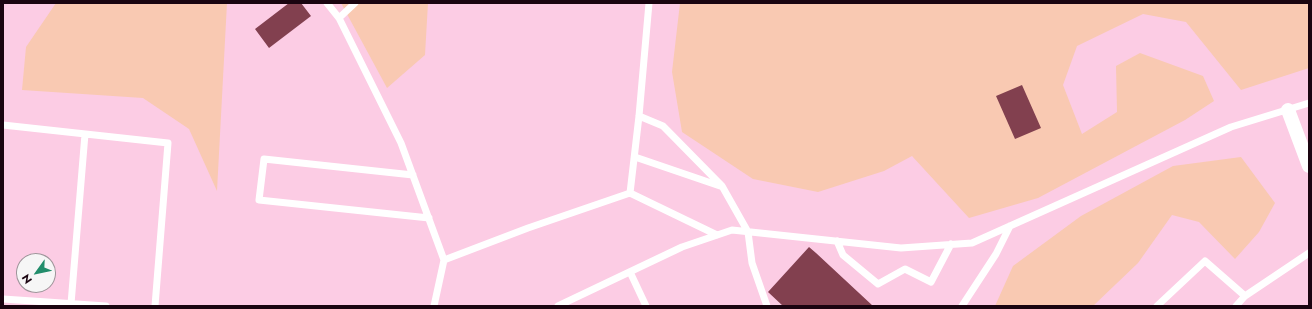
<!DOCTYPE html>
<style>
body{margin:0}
#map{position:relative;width:1312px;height:309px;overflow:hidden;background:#fde0ee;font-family:Jost,sans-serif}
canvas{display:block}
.frame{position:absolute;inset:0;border:4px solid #1a0410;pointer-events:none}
.north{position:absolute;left:16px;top:253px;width:40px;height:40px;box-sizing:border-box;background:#f6f6f6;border:1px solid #9e959a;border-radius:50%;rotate:237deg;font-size:11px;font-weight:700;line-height:16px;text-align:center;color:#1a0410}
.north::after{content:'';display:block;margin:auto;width:14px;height:18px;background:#228d6b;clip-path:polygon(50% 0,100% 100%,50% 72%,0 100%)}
</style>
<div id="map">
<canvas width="1312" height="309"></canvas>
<div class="frame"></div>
<div class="north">N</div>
</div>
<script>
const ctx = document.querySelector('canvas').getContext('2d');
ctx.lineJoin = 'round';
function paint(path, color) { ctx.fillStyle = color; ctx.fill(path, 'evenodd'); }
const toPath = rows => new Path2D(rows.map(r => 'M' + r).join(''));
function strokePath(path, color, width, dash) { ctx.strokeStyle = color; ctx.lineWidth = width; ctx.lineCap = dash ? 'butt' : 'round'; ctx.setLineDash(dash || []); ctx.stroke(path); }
paint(toPath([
 [3,3,1309,3,1309,306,3,306],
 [24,261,48,261,48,285,24,285]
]), '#fccce4');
paint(toPath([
 [56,3,227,3,217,191,189,129,143,98,22,90,26,47],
 [341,3,428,3,425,55,387,88],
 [680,3,1309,3,1309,68,1241,90,1186,22,1143,14,1077,46,1063,85,1082,134,1117,112,1116,66,1140,53,1203,76,1214,101,1185,120,1038,198,969,218,912,156,884,171,818,192,753,179,682,132,672,72],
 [1241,157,1275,203,1259,232,1235,259,1199,222,1172,215,1138,263,1093,306,995,306,1013,266,1081,216,1173,166]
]), '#f9c9b2');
paint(toPath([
 [289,3,301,3,311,16,269,48,255,29],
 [1022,85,1041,128,1015,139,996,96],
 [809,247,816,253,873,306,783,306,768,292]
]), '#82404f');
strokePath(toPath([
 [327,3,339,18,401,143,444,260],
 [649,3,639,116,630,193,717,235],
 [339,18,355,3],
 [639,116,663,126,722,186,748,232,752,263,767,306],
 [3,125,168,143,155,306],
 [635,157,720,186],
 [413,175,264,159,259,200,429,218],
 [837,241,843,255,878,284,905,269,931,282,951,244],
 [630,272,646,306],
 [3,299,106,306],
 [71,304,85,134],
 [434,306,444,260,528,228,630,193],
 [558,306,682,247,732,230,901,248,972,243,1231,127,1309,103],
 [962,306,996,254,1010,226],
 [1157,306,1205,261,1245,296],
 [1236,306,1245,296,1309,253]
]), '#fff', 7);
strokePath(toPath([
 [1288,110,1309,166]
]), '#fff', 14);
</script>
